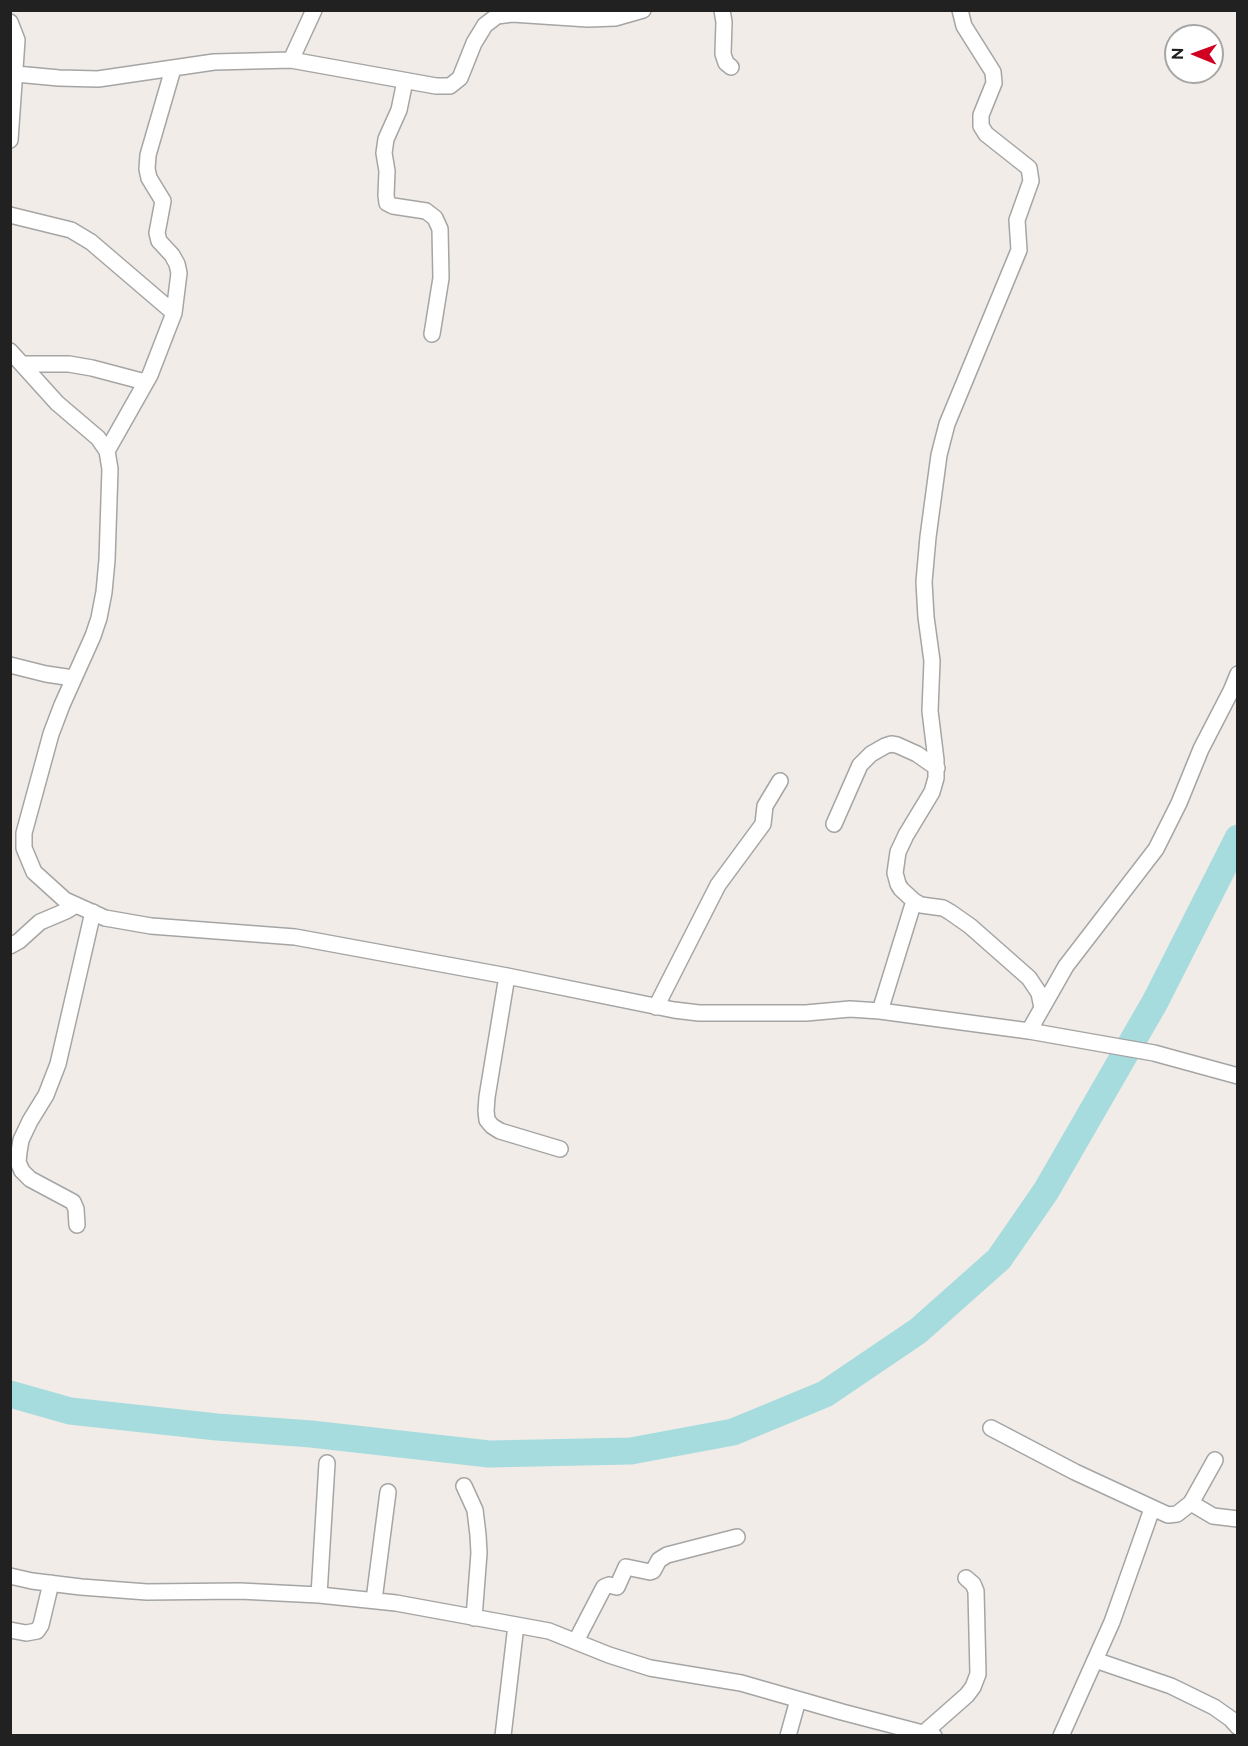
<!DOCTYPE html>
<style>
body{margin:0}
#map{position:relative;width:1248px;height:1746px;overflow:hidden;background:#f1ece7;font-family:Raleway,sans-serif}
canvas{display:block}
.frame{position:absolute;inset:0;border:12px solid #212121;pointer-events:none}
.north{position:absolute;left:1164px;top:24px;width:60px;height:60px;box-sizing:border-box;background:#fff;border:2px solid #a6a6a6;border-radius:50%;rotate:271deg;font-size:16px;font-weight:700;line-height:24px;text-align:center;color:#212121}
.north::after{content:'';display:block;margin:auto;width:21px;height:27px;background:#d10022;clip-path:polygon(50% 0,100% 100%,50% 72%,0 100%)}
</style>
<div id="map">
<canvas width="1248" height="1746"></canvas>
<div class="frame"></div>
<div class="north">N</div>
</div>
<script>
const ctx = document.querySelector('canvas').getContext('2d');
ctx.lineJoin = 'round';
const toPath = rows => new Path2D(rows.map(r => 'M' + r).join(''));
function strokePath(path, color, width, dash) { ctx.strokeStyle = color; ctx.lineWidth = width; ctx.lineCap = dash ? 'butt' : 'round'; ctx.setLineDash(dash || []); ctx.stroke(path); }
strokePath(toPath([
 [10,1394,70,1411,217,1427,311,1434,489,1454,631,1451,733,1432,825,1394,918,1331,999,1259,1046,1191,1155,1002,1238,838]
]), '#a7dcdf', 27);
const minor = toPath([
 [722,10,724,22,723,54,726,63,731,67],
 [960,10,964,26,993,72,994,83,981,115,981,126,986,134,1029,168,1031,181,1017,220,1019,250,947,424,939,455,928,537,924,582,926,617,932,661,930,711,936,760,936,778,932,792,906,835,898,852,895,873,898,884,901,889,914,901,921,905,943,908,950,912,970,926,1029,978,1039,993,1042,1008],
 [10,22,17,40,10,140],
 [291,60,314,10],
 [16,74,59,78,98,79,214,62,291,60,436,86,450,86,460,78,474,43,485,25,497,16,512,14,588,19,615,18,643,10],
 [405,81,399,110,386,139,384,153,387,171,386,195,387,203,393,206,426,211,435,218,440,229,441,278,432,334],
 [10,215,71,230,91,242,174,313],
 [10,351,57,403,98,438,107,451,110,469,107,560,104,592,99,618,93,636,62,705,51,734,24,833,24,848,34,872,65,900,105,918,151,926,295,937,507,976,674,1010,699,1013,806,1013,850,1009,880,1011,1029,1031,1154,1053,1238,1076],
 [22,364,69,364,92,368,145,382],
 [107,451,150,375,174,313,179,273,177,264,172,255,159,241,157,233,163,201,149,178,147,169,148,155,173,69],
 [10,665,46,674,73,678],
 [834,824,860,765,871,754,885,746,891,744,897,745,917,754,937,768],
 [10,946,19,941,40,922,66,911,76,905],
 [507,976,487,1097,486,1111,487,1120,492,1126,500,1131,560,1149],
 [656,1007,718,885,763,824,765,806,780,781],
 [880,1011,914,901],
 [1029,1031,1066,966,1156,849,1179,803,1201,749,1231,691,1238,674],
 [77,1225,76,1209,73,1202,30,1179,22,1171,18,1162,19,1152,21,1140,30,1121,46,1095,58,1064,93,912],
 [991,1428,1075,1472,1168,1515,1177,1514,1191,1503,1215,1460],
 [464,1486,475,1510,478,1535,479,1553,474,1618],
 [1191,1503,1213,1516,1238,1519],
 [10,1576,32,1581,81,1587,147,1592,240,1591,319,1595,396,1603,549,1631,609,1655,650,1668,741,1683,842,1712,934,1736],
 [319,1595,327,1463],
 [374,1600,388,1492],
 [10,1630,26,1633,37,1631,41,1625,51,1583],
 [576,1641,604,1587,609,1585,617,1587,626,1567,650,1572,653,1571,659,1560,667,1555,737,1537],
 [1095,1660,1171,1686,1214,1707,1231,1719,1238,1727],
 [925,1732,967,1695,973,1687,978,1674,976,1591,973,1584,966,1578],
 [503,1736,516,1625],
 [788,1736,798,1700],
 [1061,1736,1112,1622,1152,1509]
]);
strokePath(minor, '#a5a5a5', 18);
strokePath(minor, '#fff', 15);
</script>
